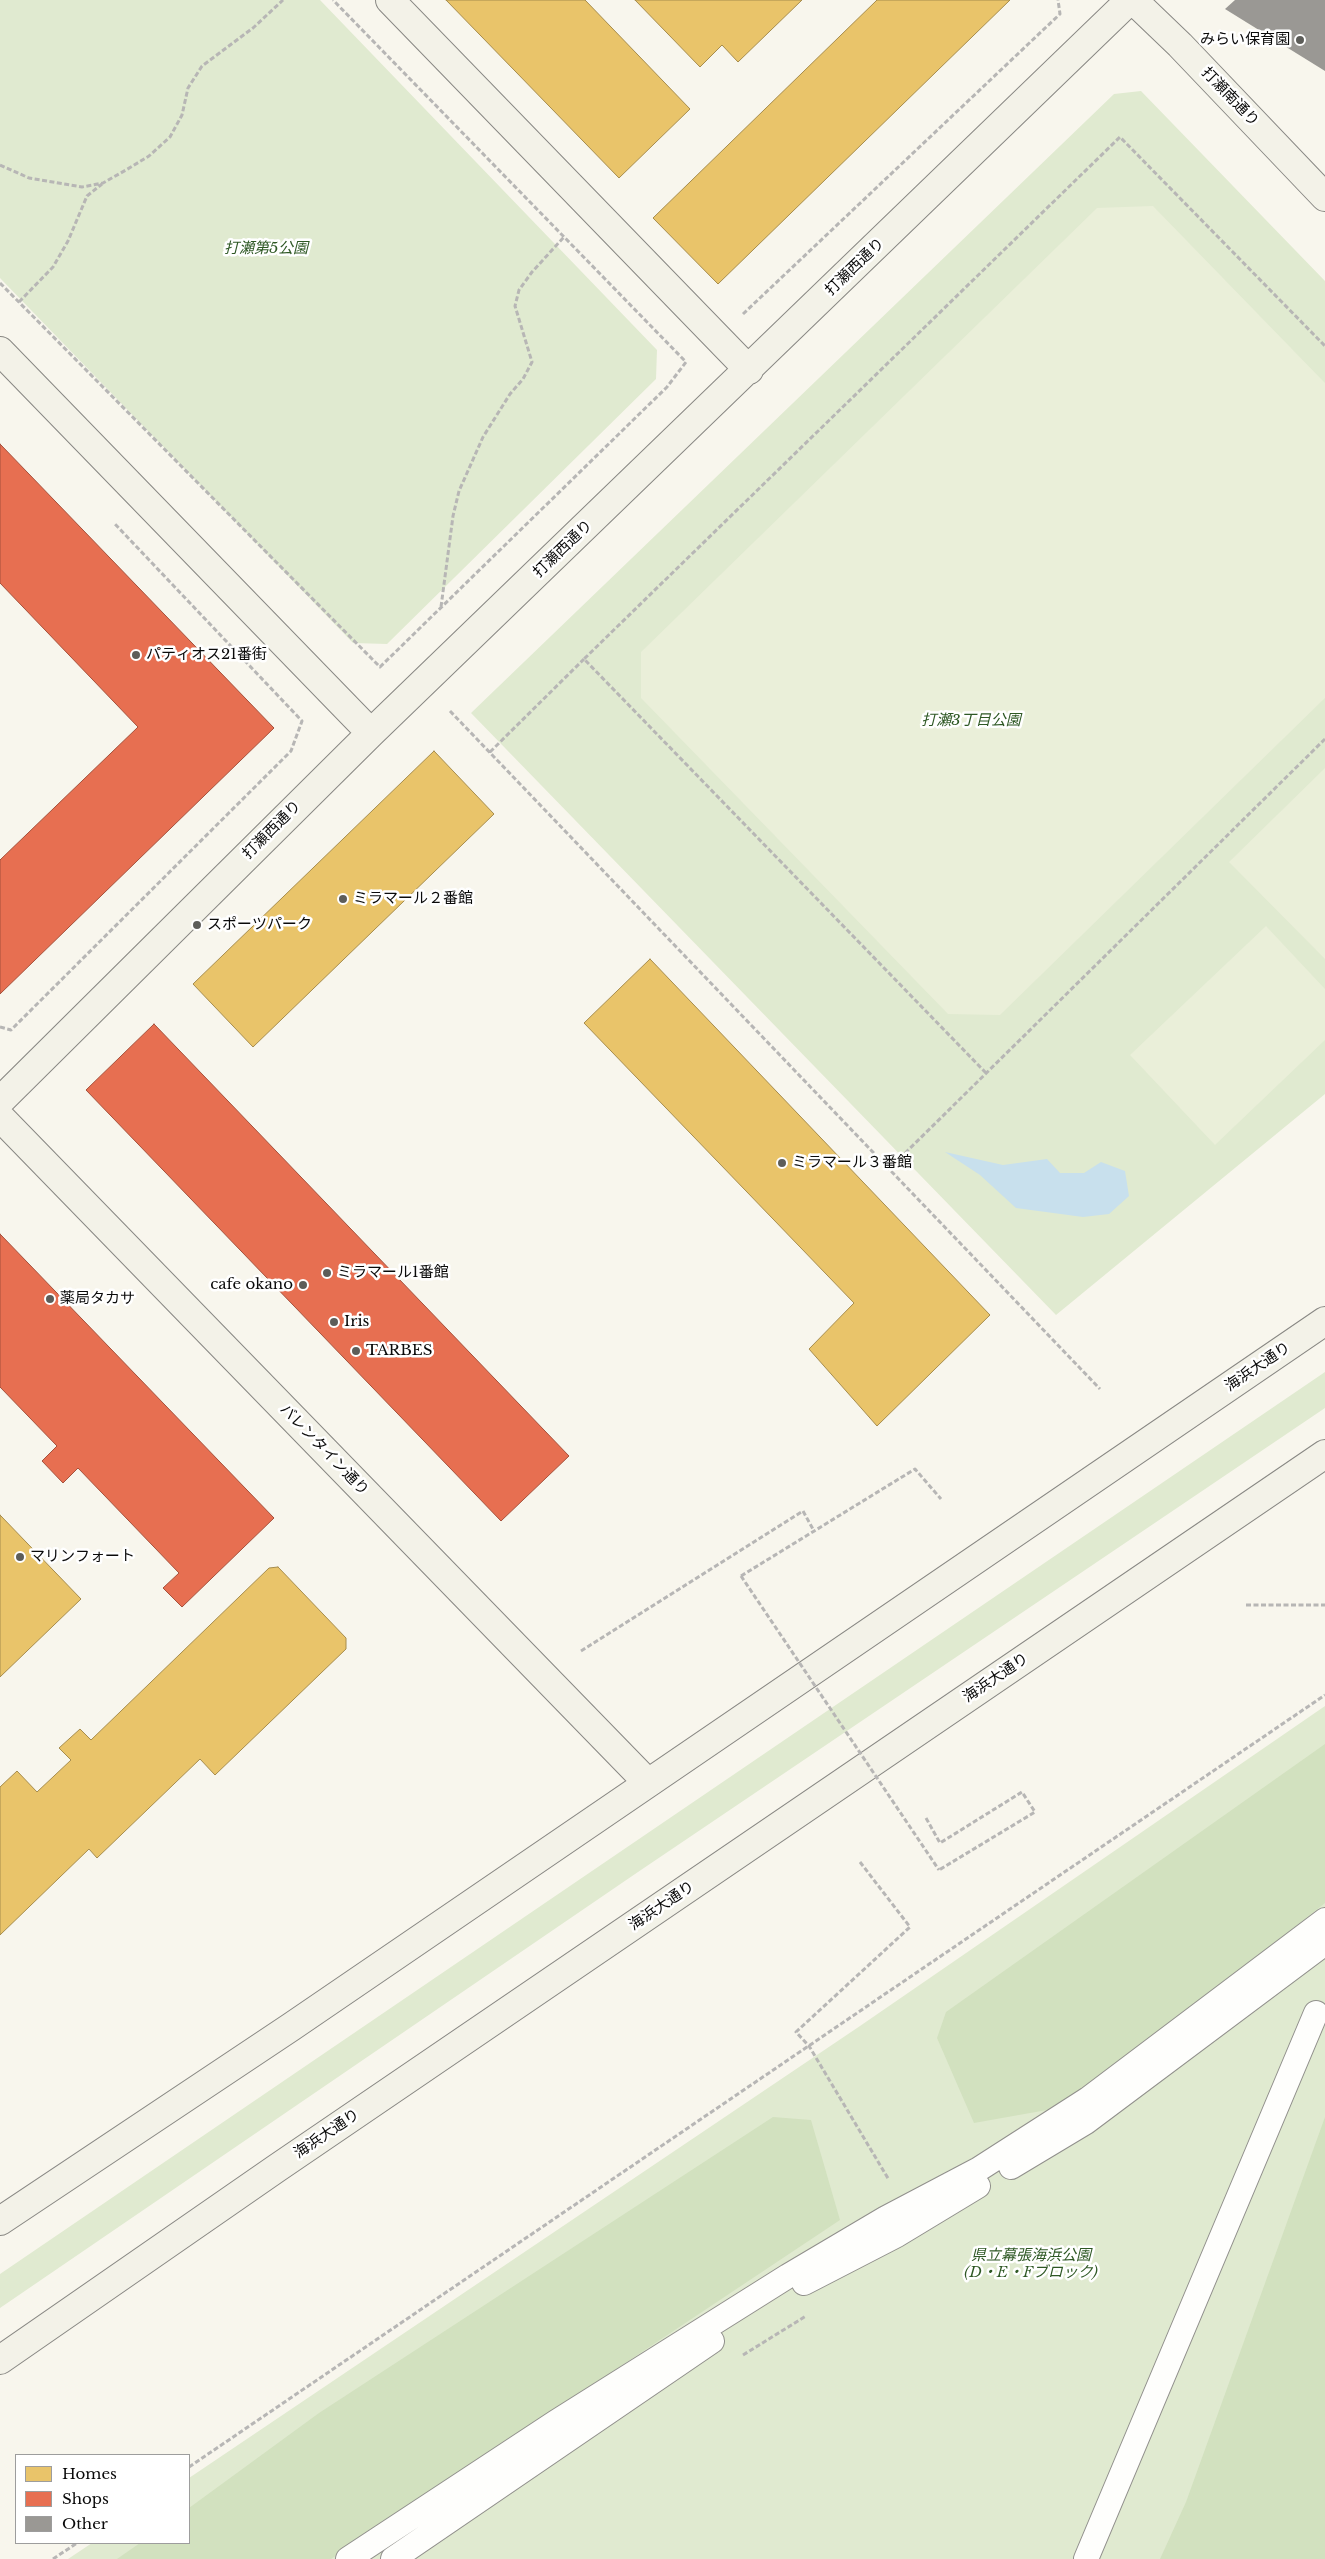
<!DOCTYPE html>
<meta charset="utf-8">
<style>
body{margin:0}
#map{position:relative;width:1325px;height:2559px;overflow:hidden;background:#f8f6ed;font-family:"Libre Baskerville",serif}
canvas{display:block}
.legend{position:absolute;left:15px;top:2454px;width:175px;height:90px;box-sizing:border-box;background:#fff;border:1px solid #9d9d9d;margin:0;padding:6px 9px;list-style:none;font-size:15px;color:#0a0a0a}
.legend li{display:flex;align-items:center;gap:10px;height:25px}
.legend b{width:25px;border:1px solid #9d9d9d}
</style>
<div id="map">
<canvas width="1325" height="2559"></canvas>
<ul class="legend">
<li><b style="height:14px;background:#e9c46a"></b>Homes</li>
<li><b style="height:14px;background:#e76f51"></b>Shops</li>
<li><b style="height:14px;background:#9a9894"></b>Other</li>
</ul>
</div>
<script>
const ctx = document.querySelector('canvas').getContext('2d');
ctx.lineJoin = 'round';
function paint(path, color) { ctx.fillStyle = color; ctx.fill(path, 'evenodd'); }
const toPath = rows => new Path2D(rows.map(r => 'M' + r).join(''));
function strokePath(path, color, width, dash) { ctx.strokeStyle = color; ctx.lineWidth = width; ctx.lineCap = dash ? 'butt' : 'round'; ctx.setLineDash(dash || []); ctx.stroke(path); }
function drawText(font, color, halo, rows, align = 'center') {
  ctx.font = font + ' "Libre Baskerville","Noto Sans JP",serif'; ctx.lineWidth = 5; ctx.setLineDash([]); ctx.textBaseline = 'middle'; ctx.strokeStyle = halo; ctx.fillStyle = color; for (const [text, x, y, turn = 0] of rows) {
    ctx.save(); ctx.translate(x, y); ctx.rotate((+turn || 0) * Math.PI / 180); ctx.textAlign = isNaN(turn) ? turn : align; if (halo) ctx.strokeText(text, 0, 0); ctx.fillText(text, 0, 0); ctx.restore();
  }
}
paint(toPath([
 [0,0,320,0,657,350,656,379,387,644,353,643,0,278],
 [1141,91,1325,281,1325,1094,1056,1315,471,713,1114,94],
 [1325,1372,1325,1408,638,1872,0,2308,0,2274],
 [1325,1706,1325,2559,68,2559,92,2543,189,2543,189,2478,860,2026]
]), '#e0ead0');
paint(toPath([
 [1325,1744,1325,1903,1115,2069,1047,2110,974,2123,937,2038,946,2012],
 [773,2117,811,2120,840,2220,331,2559,117,2559,140,2543,189,2543,189,2508,319,2413],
 [1325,2117,1325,2559,1160,2559,1186,2502]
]), '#d2e1bf');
paint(toPath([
 [1153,206,1325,383,1325,698,1000,1015,948,1014,641,698,641,652,1097,208],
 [1325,768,1325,959,1229,862],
 [1266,926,1325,989,1325,1040,1215,1145,1130,1055]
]), '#eaefd9');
paint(toPath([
 [945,1152,1003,1165,1047,1159,1060,1173,1084,1173,1101,1162,1125,1171,1129,1196,1109,1214,1083,1217,1016,1208,980,1175]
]), '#c8e0ed');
const homes = toPath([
 [446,0,585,0,690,109,619,178,446,0],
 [635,0,802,0,738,62,722,45,700,67,635,0],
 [877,0,1010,0,718,284,653,218,877,0],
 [434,751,494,814,253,1047,193,984,434,751],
 [650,959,990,1315,877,1426,809,1349,854,1303,584,1023,650,959],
 [0,1515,81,1599,0,1677,0,1515],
 [278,1567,346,1638,346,1649,215,1775,200,1759,97,1858,89,1849,0,1935,0,1787,17,1771,37,1792,71,1760,59,1748,80,1729,91,1740,269,1568,278,1567]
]);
paint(homes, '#e9c46a');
strokePath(homes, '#a68c4d', 1);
const shops = toPath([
 [0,444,274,728,0,994,0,860,138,727,0,583,0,444],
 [154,1024,569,1456,501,1521,86,1090,154,1024],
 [0,1234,274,1518,182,1607,163,1588,179,1573,78,1468,63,1483,42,1461,57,1446,0,1387,0,1234]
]);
paint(shops, '#e76f51');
strokePath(shops, '#a5513c', 1);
paint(toPath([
 [1235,0,1325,0,1325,71,1225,9]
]), '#9a9894');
const lane = toPath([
 [1011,2167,1086,2122,1325,1943],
 [804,2283,897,2235,978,2186],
 [348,2559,556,2422,788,2276,886,2218,979,2169,1088,2099,1325,1920],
 [393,2559,712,2341],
 [1086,2559,1316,2013]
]);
const secondary = toPath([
 [390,0,749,370],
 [1133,0,1180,45,1325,197],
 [0,351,371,733],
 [0,1101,371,733,1130,0],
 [0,1117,648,1783],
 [0,2221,291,2027,1325,1321],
 [0,2360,277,2168,1325,1454]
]);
strokePath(lane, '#91908c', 26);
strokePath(secondary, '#888783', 30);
strokePath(toPath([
 [0,165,29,178,82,187,103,183,126,170,149,156,170,137,182,115,188,88,202,66,253,28,283,0],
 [0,283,380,667,667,387,686,362,333,0],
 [19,302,53,267,68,241,87,196,102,184],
 [743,314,1060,14,1058,0],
 [441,607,453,516,459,491,483,437,510,394,523,379,532,362,515,306,519,290,532,272,564,237],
 [450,711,1100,1389],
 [490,752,584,659],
 [0,1027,11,1030,291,751,302,721,114,523],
 [986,1073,584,659,1120,137,1325,346],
 [889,1169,1325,739],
 [741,1576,915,1469,941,1499],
 [1246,1605,1325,1605],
 [581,1651,803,1511,814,1531],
 [926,1818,940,1843,1022,1792,1035,1812,939,1870],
 [860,1862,910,1927,796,2032,809,2046,889,2180],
 [743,2355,806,2316],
 [189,2467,1325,1695],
 [53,2559,77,2543]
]), '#b7b6b5', 3, [5, 2.5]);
strokePath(lane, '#fefefc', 24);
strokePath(secondary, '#f3f2e8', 28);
strokePath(toPath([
 [741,1576,939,1870]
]), '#b7b6b5', 3, [5, 2.5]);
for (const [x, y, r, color] of [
 [1300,40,5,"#5d5d59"],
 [136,655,5,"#5d5d59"],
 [343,899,5,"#5d5d59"],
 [197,925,5,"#5d5d59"],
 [782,1163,5,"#5d5d59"],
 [327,1273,5,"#5d5d59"],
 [303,1285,5,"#5d5d59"],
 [50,1299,5,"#5d5d59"],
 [334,1322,5,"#5d5d59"],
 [356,1351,5,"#5d5d59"],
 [20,1557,5,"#5d5d59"]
]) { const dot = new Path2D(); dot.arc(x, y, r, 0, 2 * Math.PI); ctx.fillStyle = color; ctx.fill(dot); strokePath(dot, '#fff', 2); }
drawText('15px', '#0a0a0a', '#fff', [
 ["みらい保育園",1290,40,"right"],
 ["パティオス21番街",146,655],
 ["ミラマール２番館",353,899],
 ["スポーツパーク",207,925],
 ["ミラマール３番館",792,1163],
 ["ミラマール1番館",337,1273],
 ["cafe okano",293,1285,"right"],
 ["薬局タカサ",60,1299],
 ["Iris",344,1322],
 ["TARBES",366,1351],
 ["マリンフォート",30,1557]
], 'left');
drawText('15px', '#0a0a0a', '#fff', [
 ["打瀬南通り",1230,97,46],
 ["打瀬西通り",855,267,-44],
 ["打瀬西通り",563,549,-44],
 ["打瀬西通り",272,830,-45],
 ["海浜大通り",1258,1367,-34],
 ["バレンタイン通り",324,1450,46],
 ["海浜大通り",996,1678,-34],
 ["海浜大通り",662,1906,-34],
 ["海浜大通り",327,2134,-34]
]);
drawText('italic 15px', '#2e5824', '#fff', [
 ["打瀬第5公園",266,249],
 ["打瀬3丁目公園",971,721],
 ["県立幕張海浜公園",1031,2256],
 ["(D・E・Fブロック)",1031,2273]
]);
</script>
